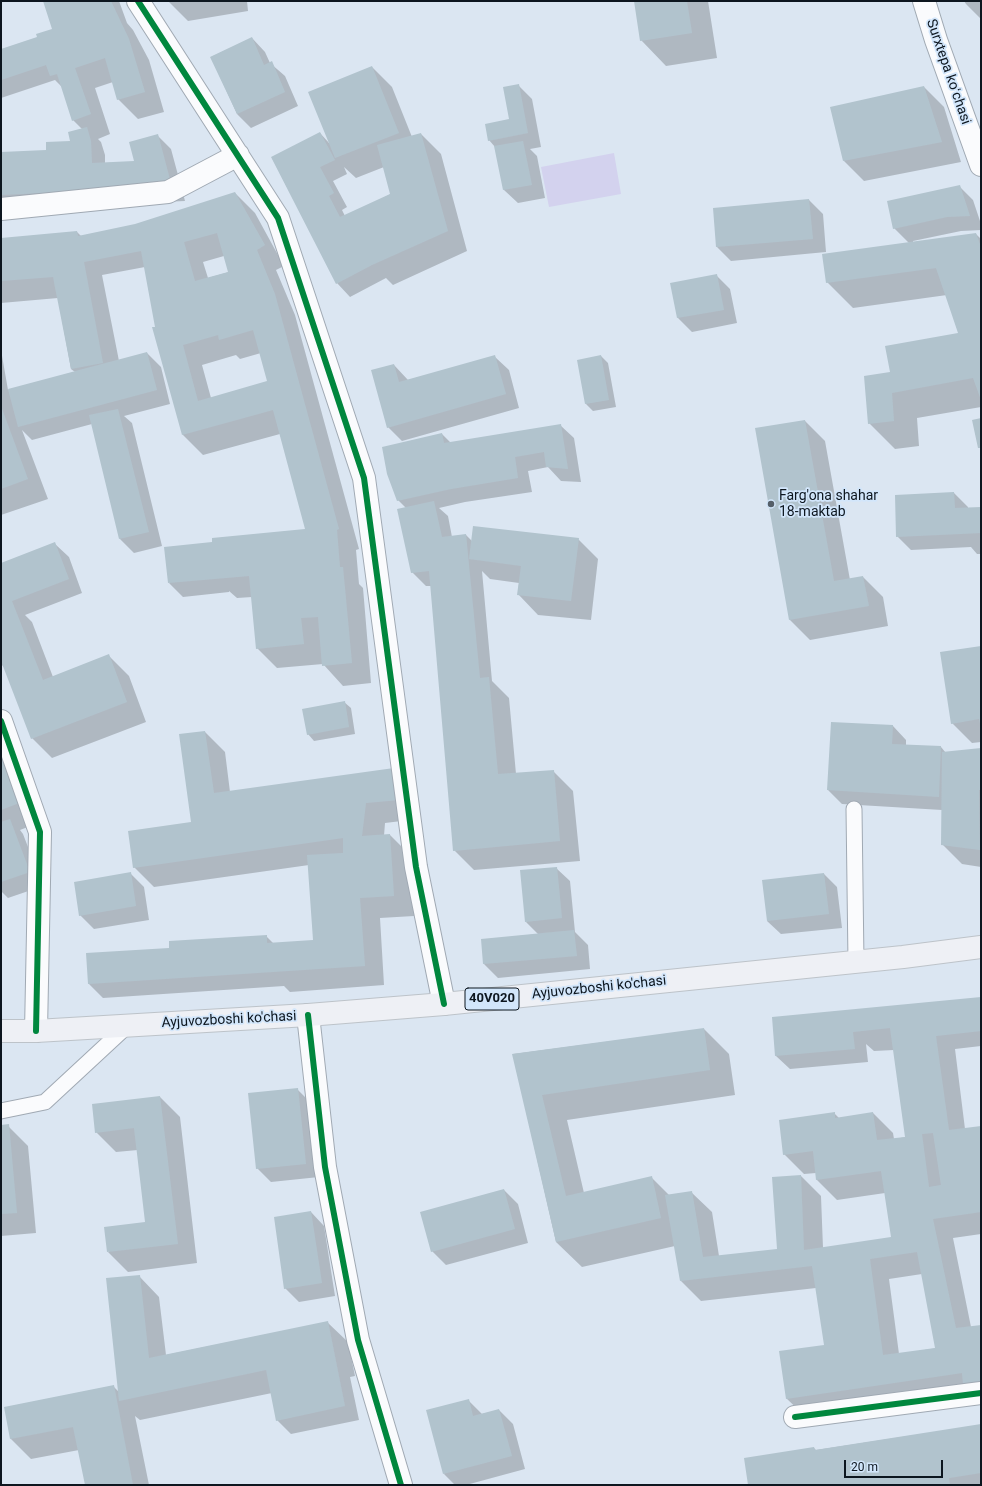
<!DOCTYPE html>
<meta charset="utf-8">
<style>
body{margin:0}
#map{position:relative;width:982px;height:1486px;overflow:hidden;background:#dbe6f2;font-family:Roboto,sans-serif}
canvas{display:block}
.frame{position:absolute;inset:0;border:2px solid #0d161f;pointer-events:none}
.scale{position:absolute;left:844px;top:1460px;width:99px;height:18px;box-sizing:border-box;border:2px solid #0d161f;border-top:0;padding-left:5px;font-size:12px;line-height:14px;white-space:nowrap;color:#0d161f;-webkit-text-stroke:3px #d2e6fb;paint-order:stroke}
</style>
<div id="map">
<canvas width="982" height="1486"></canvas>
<div class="frame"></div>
<div class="scale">20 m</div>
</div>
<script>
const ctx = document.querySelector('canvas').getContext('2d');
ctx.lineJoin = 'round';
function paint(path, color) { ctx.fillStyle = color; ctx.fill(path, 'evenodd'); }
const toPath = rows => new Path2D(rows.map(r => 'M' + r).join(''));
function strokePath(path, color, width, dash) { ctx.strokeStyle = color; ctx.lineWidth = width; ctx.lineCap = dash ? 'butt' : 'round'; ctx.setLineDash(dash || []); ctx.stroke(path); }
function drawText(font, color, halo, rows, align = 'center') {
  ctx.font = font + ' Roboto,sans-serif'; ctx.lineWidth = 3.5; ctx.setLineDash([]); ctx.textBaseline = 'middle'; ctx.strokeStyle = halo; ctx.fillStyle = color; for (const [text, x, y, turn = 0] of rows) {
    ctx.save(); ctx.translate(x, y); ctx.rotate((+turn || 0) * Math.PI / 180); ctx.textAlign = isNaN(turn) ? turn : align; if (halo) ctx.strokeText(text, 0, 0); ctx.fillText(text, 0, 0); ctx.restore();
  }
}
paint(toPath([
 [614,153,621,194,549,207,541,167]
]), '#d3d2ee');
paint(toPath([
 [44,1,119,1,127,23,133,30,149,60,164,112,138,119,118,99,113,82,95,88,110,134,98,139,101,142,105,155,105,163,136,162,157,135,171,149,185,201,1,209,1,153,47,151,72,142,82,129,73,120,62,87,55,80,1,98,1,50,38,38,54,29],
 [168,1,247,1,248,11,188,21],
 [635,1,708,1,717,58,666,66,641,40],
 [964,1,981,1,981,19,966,4],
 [252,38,265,52,270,63,285,76,298,106,251,128,237,114,211,57],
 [372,67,392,87,412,137,421,134,441,154,467,251,393,285,386,278,350,297,337,283,272,158,320,133,329,143],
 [344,167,356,178,384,167,391,194,345,216,342,210,347,207,333,181,347,174],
 [518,85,532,99,541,147,530,149,537,156,545,198,518,203,504,190,495,147,489,140,510,120],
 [924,87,944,107,961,162,864,181,844,161,832,108],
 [959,186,973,200,981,224,981,230,961,231,913,241,913,243,976,234,981,239,981,407,917,418,919,446,895,449,869,423,891,373,959,334,947,295,853,308,827,282,909,243,894,228],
 [235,193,255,213,284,266,276,270,295,315,359,549,356,550,359,584,363,588,371,683,343,686,323,664,277,668,257,648,252,597,237,598,229,591,229,592,183,597,169,583,212,543,307,530,280,434,203,455,183,435,156,328,145,267,102,275,119,361,147,353,161,367,170,404,124,416,132,423,162,546,134,553,120,539,92,424,32,440,22,430,48,499,1,515,1,350,8,390,75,372,71,369,58,298,1,303,1,239,77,232,81,236,135,225],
 [224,256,229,272,208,278,203,262],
 [261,353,268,382,211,398,202,365,236,355,240,359],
 [809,200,823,214,826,252,731,261,717,247,714,209],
 [716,275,730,289,737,323,692,332,678,318,671,284],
 [601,356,608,363,616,407,593,411,586,404,578,361],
 [495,357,509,370,519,408,402,441,388,427,394,365,408,380],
 [805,421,825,441,850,580,863,577,883,597,888,626,810,640,790,620,756,429],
 [560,425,574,438,581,482,561,481,548,467,528,471,532,492,465,502,439,508,448,516,452,537,466,535,472,541,578,539,598,559,591,620,538,615,518,594,519,583,490,579,482,571,492,681,509,698,516,774,553,771,573,791,580,861,474,870,454,850,431,586,426,586,412,572,406,508,398,500,442,434,451,443],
 [954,493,968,507,968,508,981,508,981,554,977,554,971,547,911,550,897,536],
 [55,544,69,557,82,593,25,615,32,622,53,677,109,656,129,676,146,722,52,758,32,738,5,668,1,664,1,564],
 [981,647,981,742,972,743,952,723],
 [344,702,351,708,355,734,314,741,308,734],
 [832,723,893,726,906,740,906,746,941,747,946,753,981,749,981,867,962,864,942,844,942,810,842,804,828,790],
 [205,732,225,752,230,792,394,769,418,819,385,823,384,836,390,835,410,855,414,916,380,918,384,985,290,992,284,986,103,998,89,984,87,954,170,949,266,936,274,944,314,941,309,865,154,887,134,867,192,823],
 [1,747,46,820,20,830,23,834,43,886,8,898,1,891],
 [556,868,570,881,575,932,588,945,590,969,498,978,484,964,482,940,538,934,526,922],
 [130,873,144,887,149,920,94,929,80,915],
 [824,874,837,887,842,928,781,934,767,921],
 [1,973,2,990,1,990],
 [981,998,981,1046,955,1049,965,1129,981,1127,981,1234,953,1238,971,1327,981,1326,981,1401,807,1418,786,1398,825,1346,816,1288,701,1301,681,1281,675,1246,582,1267,556,1242,513,1054,704,1029,729,1054,735,1095,567,1120,584,1193,651,1177,669,1195,691,1192,712,1212,719,1256,778,1250,801,1176,821,1196,823,1248,892,1238,885,1193,837,1200,817,1180,816,1173,804,1174,784,1154,834,1113,839,1118,873,1113,893,1133,894,1139,906,1137,894,1050,874,1051,866,1044,868,1062,790,1069,776,1056,773,1018],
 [922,1274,937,1348,899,1354,889,1279],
 [297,1089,311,1103,319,1177,271,1182,257,1168],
 [160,1097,180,1117,197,1263,128,1272,108,1252,147,1223,138,1150,116,1152,96,1132],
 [1,1126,8,1126,28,1146,36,1233,1,1236],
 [504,1190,518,1204,528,1243,446,1265,432,1251],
 [311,1212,324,1226,335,1296,299,1302,285,1288],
 [139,1276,159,1297,166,1355,327,1322,348,1342,355,1376,350,1377,359,1420,291,1434,277,1420,272,1393,140,1420,135,1416,149,1485,86,1485,79,1450,31,1459,11,1439,5,1408,113,1386,119,1392],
 [468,1400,482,1414,499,1410,513,1424,525,1469,466,1485,455,1485,444,1474],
 [981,1425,981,1485,749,1485,745,1459,814,1448,816,1450]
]), '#0003');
paint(toPath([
 [43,1,111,1,129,39,145,92,117,100,105,58,75,68,91,114,72,121,57,74,50,76,46,65,1,80,1,49,37,37,36,34,52,29],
 [634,1,687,1,692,33,640,41],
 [252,37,264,65,272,61,285,92,237,114,210,57],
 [372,66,399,133,335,158,308,92],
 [519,84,528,133,488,141,485,124,509,119,503,87],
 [924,86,942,142,843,161,830,107],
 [87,127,91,141,92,163,134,161,129,142,158,134,172,187,1,195,1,152,46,150,46,142,70,141,68,132],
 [320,132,335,160,320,167,334,193,329,196,340,217,390,194,377,145,421,133,448,231,372,265,336,284,271,157],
 [523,141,532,185,503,190,494,146],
 [960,185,970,216,947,217,893,229,887,201],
 [235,192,265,245,257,250,275,294,339,529,337,530,340,567,343,567,352,663,322,666,318,617,301,618,304,644,256,649,249,576,168,583,164,547,212,542,212,538,305,529,273,410,182,435,152,327,155,327,141,251,84,262,103,363,71,369,53,277,1,281,1,238,77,231,78,236,135,224],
 [217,233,228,272,195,281,184,242],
 [253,330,267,381,198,401,183,345,218,335,219,340],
 [809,199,813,239,716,247,713,208],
 [976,233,981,247,981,400,973,378,892,393,894,421,868,424,864,376,890,372,885,346,958,333,936,268,826,283,822,254],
 [717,274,724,310,677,318,670,283],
 [147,352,157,390,18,427,8,389],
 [495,355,506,394,387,428,371,370,394,364,399,382],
 [601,355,609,400,585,404,577,360],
 [1,406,28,479,1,489],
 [118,409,149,532,119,539,89,415],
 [981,418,981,448,978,448,972,420],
 [805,420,834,581,863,576,869,606,789,620,755,428],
 [561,424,568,469,546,467,544,452,515,457,518,478,451,489,397,501,387,474,382,447,442,433,444,443],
 [954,492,955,508,981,507,981,533,896,537,895,495],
 [434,501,442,537,466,534,480,678,489,677,498,774,554,770,560,841,453,851,429,571,411,573,397,509],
 [473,526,579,538,571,601,517,595,521,566,469,559],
 [55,542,69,579,12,601,43,680,109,654,127,702,31,739,1,661,1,563],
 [981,646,981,723,980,723,979,719,951,724,940,652],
 [345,701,349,727,307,735,302,709],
 [831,722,893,725,892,744,941,746,939,797,827,790],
 [205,731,214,793,394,768,399,800,366,803,362,836,390,834,394,896,360,898,365,966,88,984,86,953,169,948,169,941,267,935,267,943,313,940,307,855,343,853,343,838,133,868,128,831,191,822,179,734],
 [1,746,27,800,1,810],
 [981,748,981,790,979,790,980,850,941,845,942,752],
 [10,819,30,872,1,882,1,822],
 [557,867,562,918,525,922,520,870],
 [131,872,136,906,79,916,74,882],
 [824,873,829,914,767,921,762,880],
 [574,930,577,956,483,964,481,939],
 [981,997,981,1031,936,1036,949,1130,981,1126,981,1212,933,1219,956,1328,981,1325,981,1382,963,1384,962,1373,786,1399,779,1351,824,1345,812,1266,680,1281,665,1195,692,1191,703,1257,777,1249,772,1177,801,1175,804,1250,891,1237,881,1171,816,1180,813,1151,783,1155,779,1120,835,1112,835,1118,873,1112,877,1140,905,1137,890,1028,853,1032,855,1049,775,1056,772,1017],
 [933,1133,941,1185,929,1187,922,1134],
 [917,1252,935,1348,883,1355,870,1259],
 [704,1028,710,1070,542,1095,566,1196,652,1176,661,1218,556,1242,512,1054],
 [298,1088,306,1164,256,1169,248,1093],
 [160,1096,178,1244,107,1252,104,1227,145,1222,134,1128,95,1133,92,1104],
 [9,1124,17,1213,1,1214,1,1125],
 [504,1189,515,1229,431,1252,420,1212],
 [311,1211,322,1283,284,1289,274,1217],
 [140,1275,149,1358,328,1321,345,1406,276,1421,266,1370,119,1401,106,1278],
 [114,1385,133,1485,85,1485,73,1427,10,1439,4,1407],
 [469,1399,473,1416,499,1409,512,1456,443,1474,426,1410],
 [981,1424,981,1473,949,1478,950,1485,877,1485,877,1484,748,1485,744,1458,814,1447,815,1450]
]), '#b1c3cd');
const service = toPath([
 [854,809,856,962],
 [1,1111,45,1102,127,1026]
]);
const minor = toPath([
 [138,1,278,218,364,478,416,867,444,1004],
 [924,1,936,40,981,165],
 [1,209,168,192,238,155],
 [1,721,40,832,36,1031],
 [308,1015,325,1167,358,1340,401,1485],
 [795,1417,981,1393]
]);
const primary = toPath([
 [1,1031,36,1031,308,1015,444,1004,903,957,981,947]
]);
strokePath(service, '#a0a9b3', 17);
strokePath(minor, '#a0a9b3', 24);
strokePath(primary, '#bdc3c9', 24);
strokePath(service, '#fafbfd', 15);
strokePath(minor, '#fafbfd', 22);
strokePath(primary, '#eef0f5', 22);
strokePath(toPath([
 [138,1,278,218,364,478,416,867,444,1004],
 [1,721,40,832,36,1031],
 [308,1015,325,1167,358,1340,401,1485],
 [795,1417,981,1393]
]), '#00873e', 6);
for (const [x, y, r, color] of [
 [771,504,4,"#555f69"]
]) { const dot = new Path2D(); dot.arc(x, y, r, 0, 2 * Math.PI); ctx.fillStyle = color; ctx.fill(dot); strokePath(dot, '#d2e6fb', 1.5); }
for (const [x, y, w] of [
 [492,999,54]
]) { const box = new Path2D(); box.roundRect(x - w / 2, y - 11, w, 22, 3); ctx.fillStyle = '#d2e6fb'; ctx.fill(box); strokePath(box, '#0d161f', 1); }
drawText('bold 13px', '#0d161f', null, [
 ["40V020",492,999]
]);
drawText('14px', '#0d161f', '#d2e6fb', [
 ["Surxtepa koʻchasi",948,72,71],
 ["Ayjuvozboshi ko'chasi",599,988,-6],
 ["Ayjuvozboshi ko'chasi",229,1020,-3]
]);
drawText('14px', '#0d161f', '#d2e6fb', [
 ["Farg'ona shahar",779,496],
 ["18-maktab",779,512]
], 'left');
</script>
